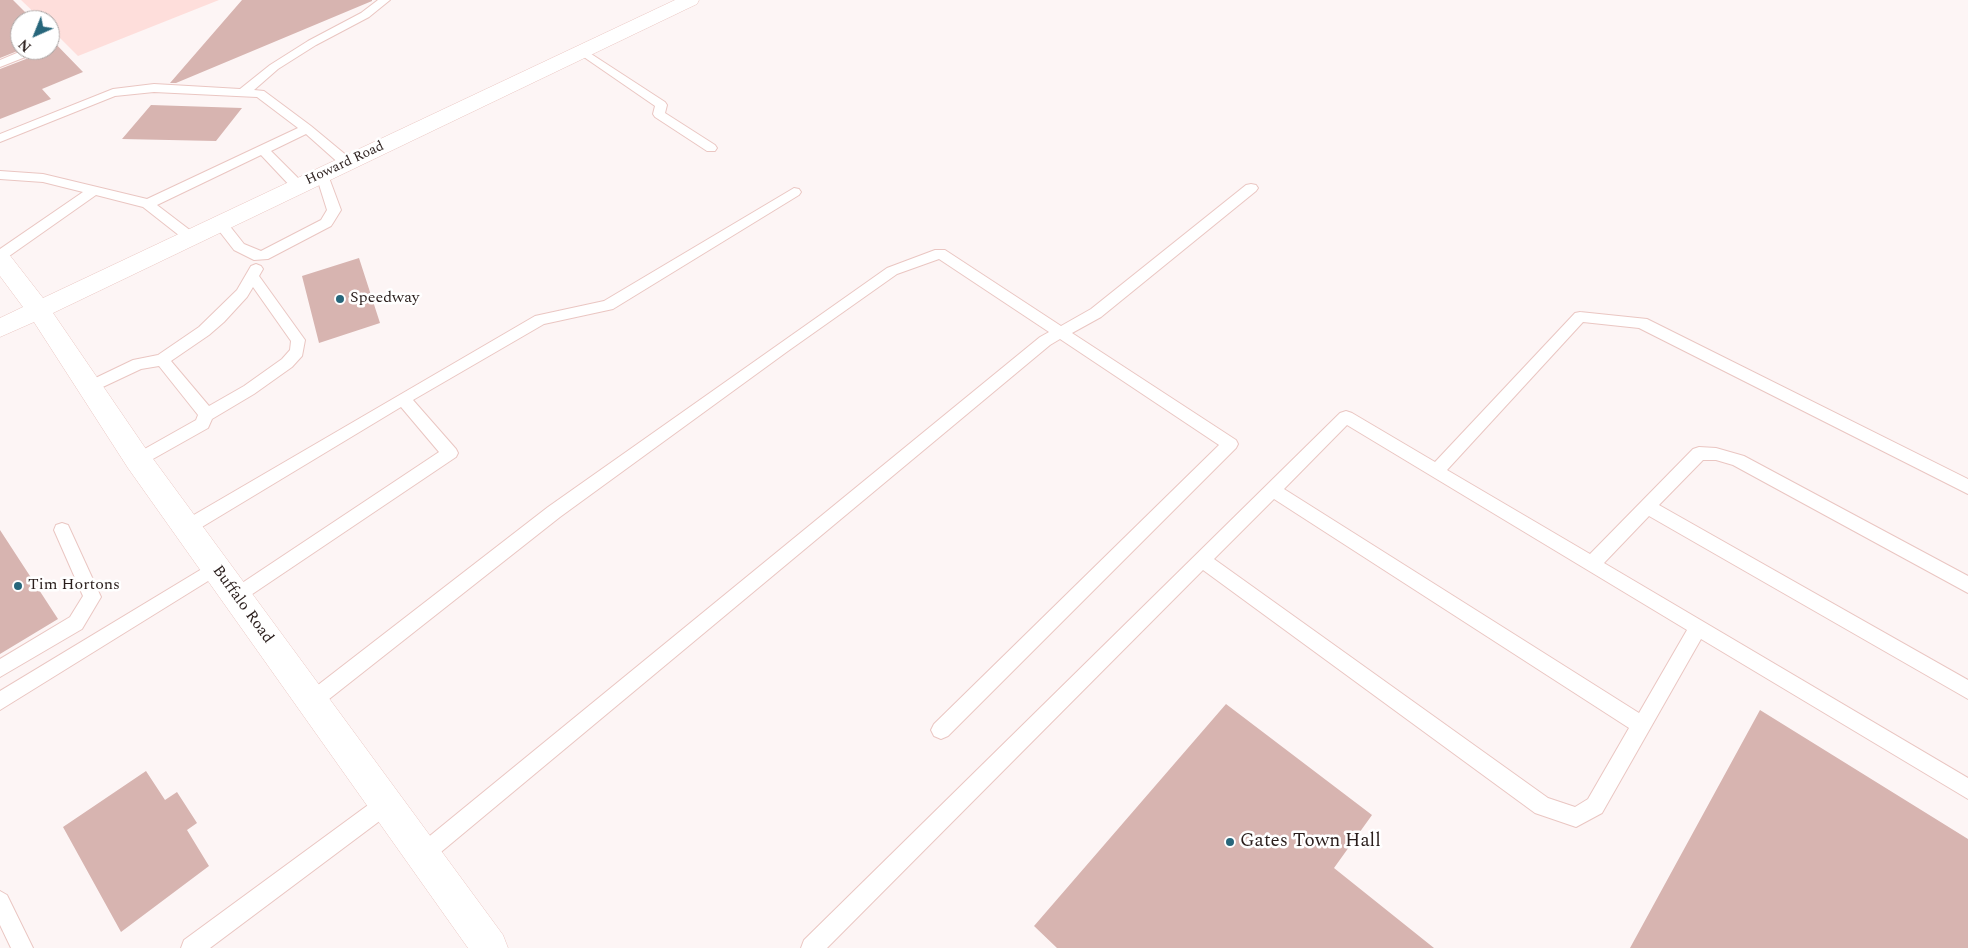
<!DOCTYPE html>
<style>
body{margin:0}
#map{position:relative;width:1968px;height:948px;overflow:hidden;background:#fdf5f5;font-family:Spectral,serif}
canvas{display:block}
.north{position:absolute;left:10px;top:10px;width:50px;height:50px;box-sizing:border-box;background:#fff;border:1px solid #aaa5a4;border-radius:50%;rotate:224deg;font-size:14px;font-weight:700;line-height:20px;text-align:center;color:#2a1e1c}
.north::after{content:'';display:block;margin:auto;width:18px;height:22px;background:#27667b;clip-path:polygon(50% 0,100% 100%,50% 72%,0 100%)}
</style>
<div id="map">
<canvas width="1968" height="948"></canvas>
<div class="north">N</div>
</div>
<script>
const ctx = document.querySelector('canvas').getContext('2d');
ctx.lineJoin = 'round';
function paint(path, color) { ctx.fillStyle = color; ctx.fill(path, 'evenodd'); }
const toPath = rows => new Path2D(rows.map(r => 'M' + r).join(''));
function strokePath(path, color, width, dash) { ctx.strokeStyle = color; ctx.lineWidth = width; ctx.lineCap = dash ? 'butt' : 'round'; ctx.setLineDash(dash || []); ctx.stroke(path); }
function drawText(font, color, halo, rows, align = 'center') {
  ctx.font = font + ' Spectral,serif'; ctx.lineWidth = 5; ctx.setLineDash([]); ctx.textBaseline = 'middle'; ctx.strokeStyle = halo; ctx.fillStyle = color; for (const [text, x, y, turn = 0] of rows) {
    ctx.save(); ctx.translate(x, y); ctx.rotate((+turn || 0) * Math.PI / 180); ctx.textAlign = isNaN(turn) ? turn : align; if (halo) ctx.strokeText(text, 0, 0); ctx.fillText(text, 0, 0); ctx.restore();
  }
}
paint(toPath([
 [21,0,219,0,78,56,50,28,50,20,42,20]
]), '#fededb');
paint(toPath([
 [0,0,13,0,33,20,20,20,20,50,0,58],
 [242,0,372,0,372,1,176,83,170,83],
 [50,38,83,72,42,89,51,99,0,119,0,69,39,54,42,50,50,50],
 [151,105,242,108,216,141,122,139],
 [359,258,380,323,319,343,302,276],
 [0,530,58,619,0,654],
 [1226,704,1372,815,1334,868,1434,948,1057,948,1034,926],
 [1760,710,1968,839,1968,948,1630,948],
 [146,771,165,800,177,792,197,823,187,830,209,866,121,932,63,827]
]), '#d7b4b0');
const lane = toPath([
 [378,0,390,0,369,17,316,45,278,69,254,90,264,91,311,126,352,160,353,163,352,166,342,166,306,134,271,151,303,183,304,186,303,189,293,189,261,155,157,205,195,234,197,237,195,240,185,240,143,207,96,195,5,259,0,261,0,249,83,192,43,182,0,179,0,171,43,174,147,199,298,128,257,97,154,92,115,96,0,142,0,134,113,89,154,84,240,89,270,65,308,41,361,13,378,0],
 [582,48,665,102,667,105,665,113,715,145,717,148,715,151,707,151,655,117,653,114,655,106,578,53,576,51,578,49,582,48],
 [24,50,40,50,38,52,0,67,0,60,24,50],
 [322,171,328,175,341,210,333,223,331,226,268,259,254,260,234,250,213,223,215,220,225,220,244,244,261,251,321,220,327,210,316,175,322,171],
 [1251,184,1256,185,1258,188,1256,191,1101,317,1072,333,1236,440,1238,444,1236,448,948,736,941,739,934,736,931,730,934,724,1219,445,1060,339,1050,345,429,862,422,865,415,862,412,855,415,848,1040,337,1049,332,939,259,897,274,788,351,560,517,319,707,312,710,305,707,303,701,305,695,548,507,887,268,935,250,945,250,1061,326,1091,309,1246,185,1251,184],
 [794,188,799,189,801,192,799,195,613,309,544,324,413,400,456,449,458,453,456,457,242,601,236,604,230,601,227,596,230,591,439,452,401,407,192,533,186,535,180,533,178,528,180,523,535,316,604,301,794,188],
 [256,264,261,266,263,269,259,276,305,340,302,356,292,367,254,394,212,419,208,428,144,464,138,466,132,464,130,460,132,456,196,420,198,415,159,366,141,369,90,393,85,391,82,387,85,383,133,360,158,355,199,327,237,290,251,266,256,264],
 [253,287,291,341,290,350,282,359,244,386,209,406,171,361,209,335,224,322,247,297,253,287],
 [1580,312,1647,319,1968,479,1968,494,1639,328,1583,322,1447,470,1590,554,1693,449,1699,447,1716,448,1744,456,1968,576,1968,593,1733,465,1716,460,1703,460,1659,505,1968,680,1968,699,1649,516,1604,563,1968,778,1968,799,1701,639,1602,813,1576,827,1535,813,1203,570,827,948,801,948,804,940,1340,413,1346,411,1352,413,1435,462,1575,313,1580,312],
 [1347,425,1687,630,1639,713,1284,489,1347,425],
 [1274,499,1629,728,1588,799,1575,807,1548,798,1214,559,1274,499],
 [62,523,68,525,101,597,82,629,0,677,0,659,70,617,83,596,54,530,56,525,62,523],
 [215,561,221,563,224,568,221,573,0,710,0,691,215,561],
 [386,794,393,797,396,804,393,811,210,948,181,948,184,940,379,797,386,794],
 [0,891,7,895,33,948,11,948,0,925,0,891]
]);
const secondary = toPath([
 [675,0,699,0,697,4,53,313,148,452,503,935,508,948,468,948,128,468,34,322,0,337,0,318,23,307,0,276,0,251,8,253,43,298,675,0]
]);
strokePath(lane, '#eac6c2', 2);
strokePath(secondary, '#eac6c2', 1);
paint(lane, '#fff');
paint(secondary, '#fff');
for (const [x, y, r, color] of [
 [340,299,5,"#27667b"],
 [18,586,5,"#27667b"],
 [1230,842,5,"#27667b"]
]) { const dot = new Path2D(); dot.arc(x, y, r, 0, 2 * Math.PI); ctx.fillStyle = color; ctx.fill(dot); strokePath(dot, '#fff', 2); }
drawText('14px', '#2a1e1c', '#fff', [
 ["Howard Road",345,164,-25]
]);
drawText('16px', '#2a1e1c', '#fff', [
 ["Speedway",350,299],
 ["Tim Hortons",28,586]
], 'left');
drawText('16px', '#2a1e1c', '#fff', [
 ["Buffalo Road",242,605,54]
]);
drawText('19px', '#2a1e1c', '#fff', [
 ["Gates Town Hall",1240,842]
], 'left');
</script>
